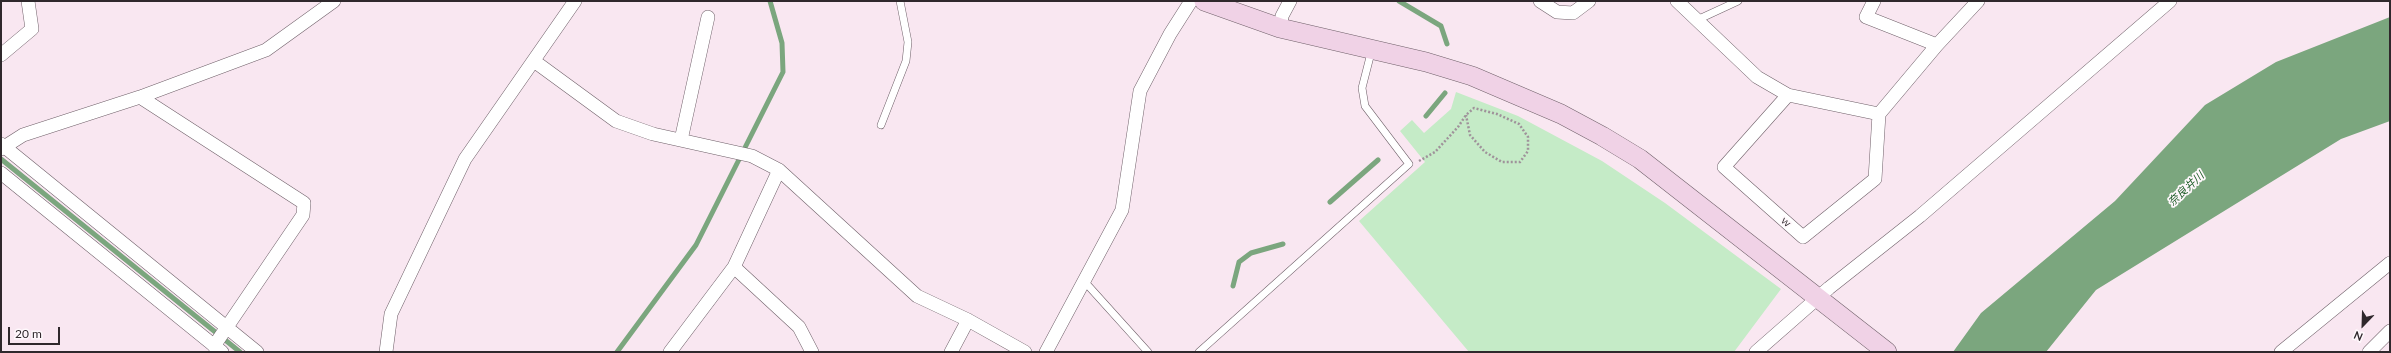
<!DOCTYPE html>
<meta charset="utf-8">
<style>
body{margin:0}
#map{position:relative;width:2391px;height:353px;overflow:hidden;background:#f9e7f1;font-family:Lato,sans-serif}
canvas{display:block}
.frame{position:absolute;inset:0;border:2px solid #2f282c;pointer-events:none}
.north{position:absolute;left:2343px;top:305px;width:40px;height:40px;-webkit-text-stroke:3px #fff8fc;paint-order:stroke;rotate:203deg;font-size:11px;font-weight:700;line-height:16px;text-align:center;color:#2f282c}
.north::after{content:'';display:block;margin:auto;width:14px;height:18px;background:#2f282c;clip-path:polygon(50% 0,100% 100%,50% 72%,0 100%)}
.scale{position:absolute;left:8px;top:327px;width:52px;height:18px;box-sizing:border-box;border:2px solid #2f282c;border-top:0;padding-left:5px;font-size:12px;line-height:14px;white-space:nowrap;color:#2f282c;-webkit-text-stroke:3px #fff8fc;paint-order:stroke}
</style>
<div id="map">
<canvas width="2391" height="353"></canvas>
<div class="frame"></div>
<div class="north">N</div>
<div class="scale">20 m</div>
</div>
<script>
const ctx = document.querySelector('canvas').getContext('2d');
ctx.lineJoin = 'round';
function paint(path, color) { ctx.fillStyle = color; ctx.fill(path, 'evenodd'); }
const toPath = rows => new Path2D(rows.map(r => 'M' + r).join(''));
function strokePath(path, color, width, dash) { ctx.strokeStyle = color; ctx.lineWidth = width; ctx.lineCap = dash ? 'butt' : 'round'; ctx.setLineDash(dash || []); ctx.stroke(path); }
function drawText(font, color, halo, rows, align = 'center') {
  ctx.font = font + ' Lato,"Noto Sans JP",sans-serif'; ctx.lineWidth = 3.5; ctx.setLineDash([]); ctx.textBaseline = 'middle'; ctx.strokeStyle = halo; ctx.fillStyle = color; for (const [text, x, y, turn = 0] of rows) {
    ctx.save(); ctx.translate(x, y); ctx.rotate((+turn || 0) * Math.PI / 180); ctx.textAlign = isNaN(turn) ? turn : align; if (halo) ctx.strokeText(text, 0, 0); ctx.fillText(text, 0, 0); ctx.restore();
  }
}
paint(toPath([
 [1456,92,1518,116,1602,161,1665,203,1781,289,1734,352,1469,352,1359,221,1425,162,1400,131,1412,120,1424,133,1451,109]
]), '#c5ebc7');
paint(toPath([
 [2390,17,2390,121,2341,139,2096,290,2046,352,1953,352,1981,313,2115,201,2205,105,2276,62]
]), '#7ba67e');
strokePath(toPath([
 [1399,1,1441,26,1447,44],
 [1426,116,1445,93],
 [1,159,240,352],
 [1330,202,1378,160],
 [1233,286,1239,262,1251,253,1283,244],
 [617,352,696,245,783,72,782,43,770,1]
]), '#7ba67e', 5);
const lane = toPath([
 [1697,20,1738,1],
 [881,125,906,61,908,42,900,1],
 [1084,281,1148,352],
 [1199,352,1409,164,1365,106,1362,88,1372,49]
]);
const street = toPath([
 [1540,1,1557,12,1573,13,1589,1],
 [1677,1,1757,77,1788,95,1879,114],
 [1874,1,1866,17,1937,45],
 [1280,28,1282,16,1290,1],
 [1,55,32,29,28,1],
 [534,61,616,121,653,134,752,156,779,170,917,296,968,320,1025,352],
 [1788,95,1724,167,1803,237,1875,179,1879,114],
 [140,97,304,203,303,215,214,346],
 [1879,114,1937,45,1978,1],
 [681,140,708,17],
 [1,144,257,352],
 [1,149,23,135,140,97,266,50,334,1],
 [1,173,222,352],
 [734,267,799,327,812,352],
 [386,352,391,314,465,159,575,1],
 [670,352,734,267,779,170],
 [951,352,968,320],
 [1046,352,1122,210,1140,91,1170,34,1191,1],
 [1756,352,1829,288,1920,216,2170,1],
 [2281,352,2390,263],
 [2369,352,2390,331]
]);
const secondary = toPath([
 [1204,1,1280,28,1426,62,1472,76,1561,114,1602,136,1640,159,1887,352]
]);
strokePath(lane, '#6f6069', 8);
strokePath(street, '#6f6069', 14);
strokePath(secondary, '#6f6069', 20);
strokePath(toPath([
 [1419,161,1435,152,1458,127,1466,115,1474,108,1497,114,1519,124,1528,137,1528,151,1520,162,1502,162,1485,152,1470,135,1466,115]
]), '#9f929a', 2.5, [2, 2]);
strokePath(lane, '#fff', 7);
strokePath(street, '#fff', 13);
strokePath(secondary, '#f0d2e6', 19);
drawText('10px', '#2f282c', '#fff8fc', [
 ["ｗ",1786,222,41]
]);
drawText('italic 11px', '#1f5e29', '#fff8fc', [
 ["奈良井川",2186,189,-43]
]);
</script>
